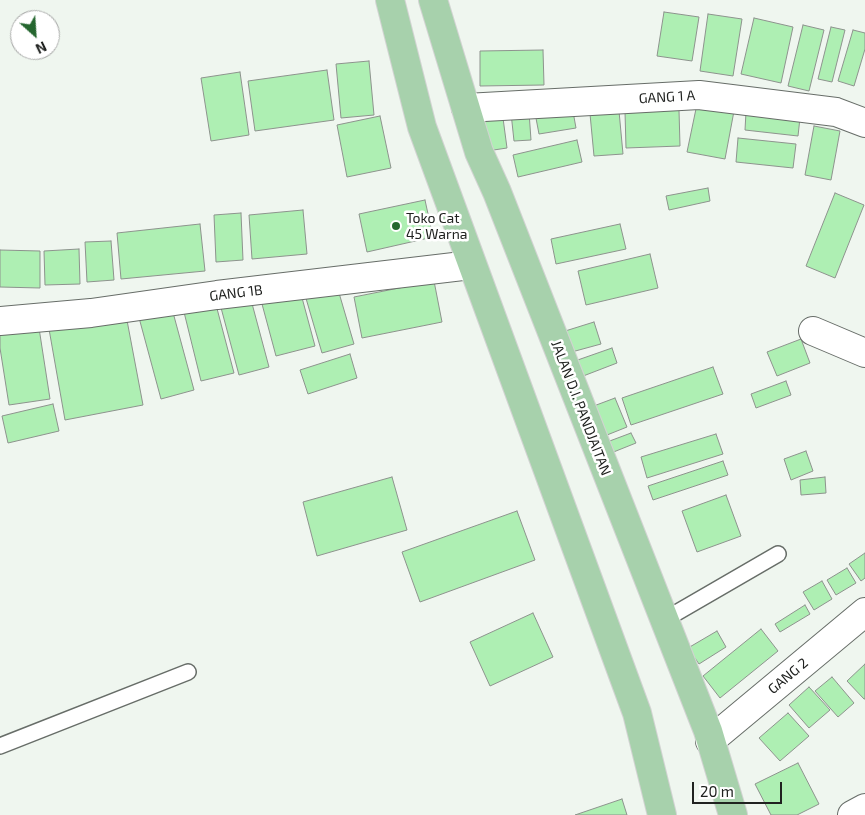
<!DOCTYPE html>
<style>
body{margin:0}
#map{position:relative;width:865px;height:815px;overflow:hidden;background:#eff6ef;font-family:"Exo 2",sans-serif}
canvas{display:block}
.north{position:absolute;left:10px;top:10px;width:50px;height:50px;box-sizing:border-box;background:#fff;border:1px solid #a6a7a6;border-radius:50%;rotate:154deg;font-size:14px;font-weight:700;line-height:20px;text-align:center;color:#202220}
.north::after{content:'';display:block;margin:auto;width:18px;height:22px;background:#25662f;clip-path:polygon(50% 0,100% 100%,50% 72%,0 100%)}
.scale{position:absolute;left:692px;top:782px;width:90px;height:22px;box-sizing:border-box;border:2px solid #202220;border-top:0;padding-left:6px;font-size:15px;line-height:18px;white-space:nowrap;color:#202220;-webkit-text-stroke:4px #fff;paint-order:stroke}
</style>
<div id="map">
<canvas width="865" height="815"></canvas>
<div class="north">N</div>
<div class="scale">20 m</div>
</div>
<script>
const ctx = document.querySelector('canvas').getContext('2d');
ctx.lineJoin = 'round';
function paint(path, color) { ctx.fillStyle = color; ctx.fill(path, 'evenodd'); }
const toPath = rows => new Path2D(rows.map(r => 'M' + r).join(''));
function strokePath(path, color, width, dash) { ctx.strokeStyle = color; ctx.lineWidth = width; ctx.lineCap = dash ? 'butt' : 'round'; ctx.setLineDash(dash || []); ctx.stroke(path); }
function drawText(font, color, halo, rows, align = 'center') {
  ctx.font = font + ' "Exo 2",sans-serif'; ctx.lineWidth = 5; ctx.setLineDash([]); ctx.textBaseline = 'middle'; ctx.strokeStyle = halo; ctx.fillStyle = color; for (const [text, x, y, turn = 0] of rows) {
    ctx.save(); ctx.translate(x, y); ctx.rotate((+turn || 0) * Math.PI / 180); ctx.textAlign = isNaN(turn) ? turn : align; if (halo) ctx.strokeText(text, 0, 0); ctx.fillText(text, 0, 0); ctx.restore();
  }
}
const building = toPath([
 [664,12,699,17,692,61,657,56,664,12],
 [708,14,742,19,733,76,700,71,708,14],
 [754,18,793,27,781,83,741,74,754,18],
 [803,25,824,30,809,91,788,86,803,25],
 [831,27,845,30,832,82,818,79,831,27],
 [853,30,865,33,865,49,854,86,838,81,853,30],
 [543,50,544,85,480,86,480,51,543,50],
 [369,61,374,115,341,118,336,64,369,61],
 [327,70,334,120,255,131,248,81,327,70],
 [240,72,249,135,211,141,201,78,240,72],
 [697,104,734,111,725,159,687,152,697,104],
 [572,106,576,128,539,134,535,113,572,106],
 [679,110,680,146,626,148,625,112,679,110],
 [619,111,623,154,594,156,590,114,619,111],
 [529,112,531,140,514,141,511,113,529,112],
 [746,112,800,118,798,136,745,130,746,112],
 [380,116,391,168,347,177,337,125,380,116],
 [503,118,507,148,487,151,483,122,503,118],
 [814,126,840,131,831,180,805,175,814,126],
 [738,138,796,144,793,168,736,162,738,138],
 [577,140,582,162,518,177,513,155,577,140],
 [708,188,710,201,669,210,666,196,708,188],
 [835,193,864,205,835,278,806,266,835,193],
 [425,200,433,237,367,252,359,214,425,200],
 [303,210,307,254,252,259,249,215,303,210],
 [241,213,243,260,216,262,214,215,241,213],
 [200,224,205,271,121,279,117,233,200,224],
 [620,224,626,249,556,264,551,239,620,224],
 [111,241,114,280,87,282,85,242,111,241],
 [79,249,80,284,45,285,44,251,79,249],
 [0,250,40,251,40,288,0,287,0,250],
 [650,254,658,288,586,305,578,271,650,254],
 [434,281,442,322,362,338,354,297,434,281],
 [337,286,354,344,322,353,305,295,337,286],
 [301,294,315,346,276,356,262,304,301,294],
 [250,296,269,367,239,375,220,304,250,296],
 [215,301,234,373,201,381,183,308,215,301],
 [171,305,194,390,161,399,138,314,171,305],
 [126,315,143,405,65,420,49,329,126,315],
 [594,322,601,344,568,353,562,332,594,322],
 [39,328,50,399,9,405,0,348,0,334,39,328],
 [801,339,810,363,777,376,767,352,801,339],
 [612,348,617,363,578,378,572,362,612,348],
 [350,354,357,378,308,394,300,370,350,354],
 [713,367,723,394,631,425,622,398,713,367],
 [786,381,791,395,756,408,751,394,786,381],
 [615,398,627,427,602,437,591,407,615,398],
 [53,404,59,431,8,443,2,416,53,404],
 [631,433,636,443,611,453,607,442,631,433],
 [716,434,723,454,647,478,641,457,716,434],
 [806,451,813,471,791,480,784,459,806,451],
 [723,461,728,475,653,500,648,486,723,461],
 [392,477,407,530,317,556,303,502,392,477],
 [825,477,826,493,801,495,800,480,825,477],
 [726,495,741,536,697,552,682,511,726,495],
 [517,511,535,560,420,602,402,552,517,511],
 [865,553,865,578,861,581,849,564,865,553],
 [847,568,856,583,836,595,827,580,847,568],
 [822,581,832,599,814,610,803,592,822,581],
 [805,605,810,614,780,632,775,624,805,605],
 [533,613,553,657,490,686,470,642,533,613],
 [761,629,778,651,720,698,703,676,761,629],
 [717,631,726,647,699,664,688,648,717,631],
 [865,664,865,699,864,699,847,681,865,664],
 [832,677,854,703,838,717,815,691,832,677],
 [809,687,830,710,809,728,789,705,809,687],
 [788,713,809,736,780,761,759,738,788,713],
 [798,763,819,804,797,815,771,815,755,784,798,763],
 [622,799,627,815,575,815,622,799]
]);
paint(building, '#aeefb3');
strokePath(building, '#8d938d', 1);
const lane = toPath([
 [664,620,778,554],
 [0,746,188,672]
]);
const street = toPath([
 [466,108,699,95,836,112,865,123],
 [0,321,91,313,217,295,471,265],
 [813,331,865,353],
 [710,741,865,612],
 [852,815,865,808]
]);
const primary = toPath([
 [390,0,422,127,637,713,662,815],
 [433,0,479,152,497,192,708,731,733,815]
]);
strokePath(lane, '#676d68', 18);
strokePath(street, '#676d68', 30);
strokePath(primary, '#d2d3d2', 30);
strokePath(lane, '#fff', 15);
strokePath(street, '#fff', 28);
strokePath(primary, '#a7d1ac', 28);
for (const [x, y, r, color] of [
 [396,226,5,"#25662f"]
]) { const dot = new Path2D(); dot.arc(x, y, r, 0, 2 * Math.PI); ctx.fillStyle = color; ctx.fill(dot); strokePath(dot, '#fff', 2); }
drawText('14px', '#202220', '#fff', [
 ["GANG 1 A",667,97,-3],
 ["GANG 1B",236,293,-7],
 ["JALAN D.I. PANDJAITAN",581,408,69],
 ["GANG 2",788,676,-40]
]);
drawText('14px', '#202220', '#fff', [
 ["Toko Cat",406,218],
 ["45 Warna",406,234]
], 'left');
</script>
